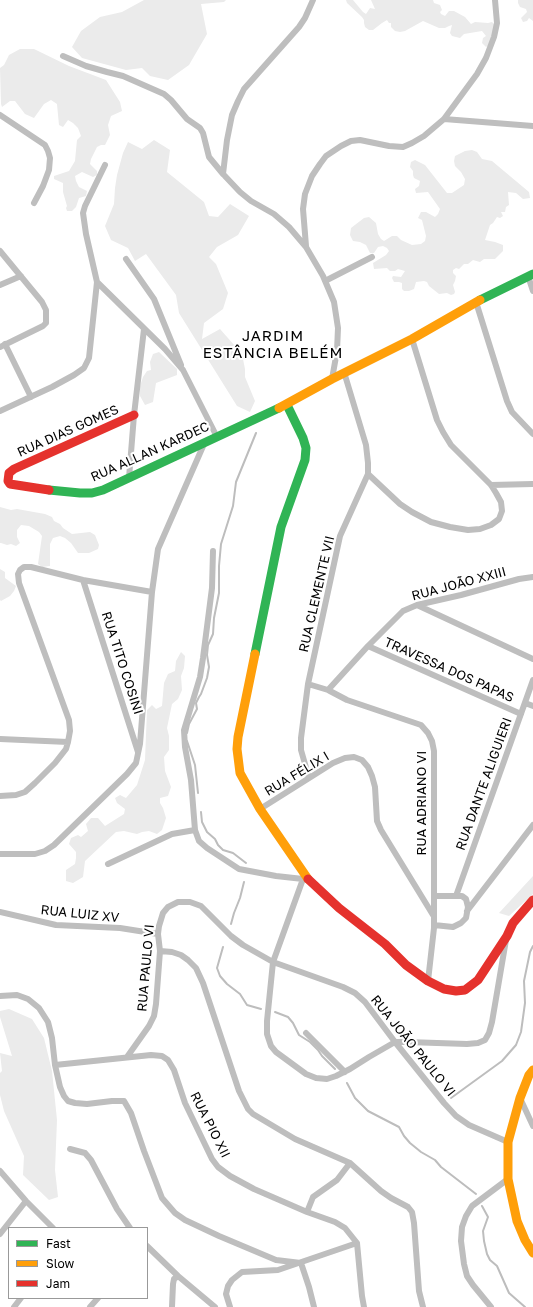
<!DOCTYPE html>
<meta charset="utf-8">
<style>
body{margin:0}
#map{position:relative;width:533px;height:1307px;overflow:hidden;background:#fff;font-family:"Golos Text",sans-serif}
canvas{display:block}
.legend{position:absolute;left:8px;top:1227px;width:140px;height:72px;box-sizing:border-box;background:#fff;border:1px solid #999;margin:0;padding:5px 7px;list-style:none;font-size:12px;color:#000}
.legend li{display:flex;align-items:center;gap:8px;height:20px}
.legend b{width:20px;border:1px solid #999}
</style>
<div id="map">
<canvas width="533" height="1307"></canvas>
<ul class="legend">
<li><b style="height:5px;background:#30b455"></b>Fast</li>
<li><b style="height:5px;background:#ff9f0a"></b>Slow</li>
<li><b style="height:5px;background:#e5322d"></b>Jam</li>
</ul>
</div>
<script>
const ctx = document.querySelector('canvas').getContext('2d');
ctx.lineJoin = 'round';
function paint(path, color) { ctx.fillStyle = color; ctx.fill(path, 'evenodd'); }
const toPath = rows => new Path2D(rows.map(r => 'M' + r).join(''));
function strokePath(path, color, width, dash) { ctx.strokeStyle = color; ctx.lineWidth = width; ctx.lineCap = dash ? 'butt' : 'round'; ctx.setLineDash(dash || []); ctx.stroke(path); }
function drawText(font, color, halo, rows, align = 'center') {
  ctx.font = font + ' "Golos Text",sans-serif'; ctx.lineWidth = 4; ctx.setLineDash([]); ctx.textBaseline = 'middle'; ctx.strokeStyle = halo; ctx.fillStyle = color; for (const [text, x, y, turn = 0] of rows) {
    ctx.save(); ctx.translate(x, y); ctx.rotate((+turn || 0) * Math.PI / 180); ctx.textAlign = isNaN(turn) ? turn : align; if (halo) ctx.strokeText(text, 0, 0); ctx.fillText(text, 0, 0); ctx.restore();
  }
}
paint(toPath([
 [144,0,226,0,224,2,201,4,207,34,189,65,168,80,150,76,142,68,126,70,82,58,72,47,81,31,100,17,122,12],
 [346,0,353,0,363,12,366,14,370,8,375,9,371,0,433,0,434,3,440,5,442,10,440,12,441,14,445,16,449,11,454,11,465,17,471,24,475,22,488,23,492,22,495,25,489,45,486,47,482,43,483,38,486,36,482,31,464,34,460,38,452,36,450,33,452,25,449,26,445,28,439,28,423,21,405,31,400,32,395,31,391,27,391,23,389,23,387,20,382,23,373,30,369,30,365,27,364,23,364,20,362,17,347,3],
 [518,0,533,0,533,21,529,18,527,21,523,22,521,18,527,12,526,9,520,7,518,3],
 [20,49,34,49,69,66,106,80,120,102,122,111,111,116,108,125,110,135,105,145,101,145,97,147,91,159,90,164,97,171,97,175,93,177,82,172,75,176,76,181,79,187,87,191,86,196,79,198,76,207,72,211,67,211,66,208,67,206,63,192,63,183,54,179,54,176,69,171,75,161,77,140,81,136,78,128,73,123,68,120,63,127,59,125,57,104,51,100,44,104,34,118,25,114,15,101,10,101,2,107,1,104,0,68,4,65,9,55],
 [154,140,170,150,167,172,204,202,209,216,218,217,230,204,249,216,238,235,217,247,209,257,216,264,228,293,223,309,204,323,202,339,220,329,242,354,245,369,245,377,255,401,250,412,237,406,179,313,176,295,146,254,135,261,128,248,111,240,105,226,114,204,115,188,117,175,123,153,128,142,142,149],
 [472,150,477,152,482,159,492,161,529,192,530,198,523,199,516,193,508,192,509,205,506,207,505,212,501,212,503,216,500,218,497,217,493,223,490,225,485,240,495,242,503,245,503,251,495,259,484,259,480,262,473,260,468,264,464,264,459,269,456,268,453,270,453,273,456,276,455,281,453,285,455,292,454,294,451,295,447,293,439,294,429,286,427,282,424,281,416,282,414,289,409,291,404,291,402,289,402,283,399,282,394,282,392,278,393,276,401,277,405,271,398,269,395,271,390,271,387,268,374,269,373,263,386,255,389,251,387,248,383,246,378,247,374,253,370,253,366,245,360,242,353,241,350,235,351,228,364,218,369,217,376,223,378,234,381,239,384,241,392,236,397,236,401,240,412,245,421,244,425,241,426,236,422,220,418,218,421,212,426,212,435,217,438,214,440,209,428,192,416,193,415,189,419,186,420,181,414,178,413,175,413,171,410,167,411,162,415,160,425,165,447,193,452,193,464,185,465,179,461,172,455,166,454,161,455,156,465,151],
 [159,352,177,369,177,375,156,383,153,402,145,405,140,396,140,386,143,377,147,371,151,370,150,362,153,354],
 [0,507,11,510,17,509,45,514,52,517,54,521,60,524,63,528,72,534,90,532,95,535,99,545,98,549,89,553,78,553,71,543,65,538,60,536,53,538,50,544,50,566,42,567,38,564,42,536,39,532,29,526,21,525,17,530,17,537,20,543,16,546,11,544,7,545,1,543,0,543],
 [0,569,5,572,5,578,16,586,14,591,10,596,1,601,0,600],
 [181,652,185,656,184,668,181,676,182,690,178,699,172,704,167,728,169,736,169,750,164,757,165,771,171,787,168,796,160,798,160,803,163,808,166,818,162,830,157,834,149,831,142,832,137,834,124,831,116,832,85,861,83,877,73,883,66,881,66,870,75,864,76,858,76,852,69,844,71,838,78,835,81,837,88,831,86,824,91,818,98,818,105,826,124,814,125,809,117,803,115,798,120,795,126,798,137,785,145,760,147,710,152,705,156,709,162,706,164,683,168,674,175,671,176,661],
 [533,876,533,894,509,916,499,913],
 [9,1009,32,1019,44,1038,52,1071,57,1120,55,1170,58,1197,49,1200,23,1175,24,1156,4,1111,0,1095,0,1073,2,1071,0,1053,12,1056,0,1017,0,1011]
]), '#ebebeb');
strokePath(toPath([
 [187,733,189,724,197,709,196,703,199,697,201,694,207,678,209,667,207,655,208,645,213,634,214,618,219,593,219,566,221,544,233,506,236,482,256,433],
 [187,741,195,765,198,793],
 [201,812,202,822,207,832,215,839,218,845,223,850,233,853,246,863],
 [231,924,234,913,240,898,244,882],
 [223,947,217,968,220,976,227,984,240,994,247,1005,261,1009],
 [275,1012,288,1017,293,1023,299,1035,310,1042,318,1050,322,1056,335,1069],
 [347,1083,355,1098,368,1111,399,1127,404,1136,410,1143,421,1152,435,1160,441,1167,476,1194],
 [451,1098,502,1061,516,1045,521,1032,525,1003,524,981,530,952,533,946],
 [482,1206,488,1217,483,1231,484,1241,487,1254,490,1260,497,1266,509,1293,525,1307]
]), '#bdbdbd', 2);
strokePath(toPath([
 [313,0,305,18,299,27,244,89,238,101,232,115,227,140,223,174,240,192,251,201,274,214,289,227,306,247,323,276,334,302,338,328,337,351,332,379],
 [63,56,86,66,107,72,123,76,164,94,171,100,187,119,200,128,203,133,209,157,223,174],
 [0,115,45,145,48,151,50,158,49,170,43,186,34,203],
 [444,119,533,126],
 [306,246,303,209,305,194,312,176,320,164,326,156,341,146,351,141,360,140,389,146,403,147,412,143,424,136,444,119,477,74,486,58,494,37,497,23,495,0],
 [0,251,42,302,46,310,46,323,43,326,0,347],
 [126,259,154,299,181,365],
 [528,276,533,291],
 [325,281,372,257],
 [97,282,165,349,183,370,217,437],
 [0,285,21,276],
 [476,302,507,401,512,412,533,434],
 [5,344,31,397],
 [0,411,52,387,74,375,84,368,89,358,97,282,86,234,83,213,85,206,105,165],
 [368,474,400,504,412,512,431,522,450,527,468,530,480,529,491,525,499,519,502,511,501,502,496,493,491,485,451,445,443,432,437,420,412,339],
 [129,478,134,415,144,329],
 [491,485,533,484],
 [213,551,212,588,203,658,200,677,184,730,185,747,191,780,195,830,199,841,207,848,239,869,276,876,303,879,306,877],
 [83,580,138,752],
 [417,605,533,659],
 [368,646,521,714],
 [308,684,328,690,347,700,421,725,428,733,432,741,434,751,434,928,428,981],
 [328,690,368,646,403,611,417,605,461,595,519,579,533,577],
 [525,703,533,706],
 [0,739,68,742],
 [309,778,301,750,301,738,308,684,340,536,368,474,368,463,366,445,344,372],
 [0,796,16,795,25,792,35,783,55,763,66,749,68,742,70,731,69,720,19,583,18,574,20,570,24,567,31,567,83,580,152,592],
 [260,809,333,763,345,758,354,757,362,760,368,767,372,776,375,787,377,821,381,830,433,915],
 [0,854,35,854,45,851,54,845,127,774,136,763,140,744,152,592,158,549,204,444],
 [108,864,172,834,195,830],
 [303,879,273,962,267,1021,267,1034,271,1046,276,1052,306,1074,316,1078,327,1079,336,1076,350,1069,369,1057,395,1042,407,1042,467,1044,478,1043,485,1040,489,1033,492,1022,506,940],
 [434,896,462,896,466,899,468,907,466,918,461,923,453,927,434,925],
 [456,896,533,680],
 [467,911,533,825],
 [0,912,56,925,120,928,158,934],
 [160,951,172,952,181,955,188,960,196,968,203,983,239,1091,248,1109,253,1114,295,1139,350,1163,381,1191,391,1198,408,1207,412,1212,414,1223,419,1291,423,1307],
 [0,996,17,995,28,999,39,1008,48,1022,52,1038,55,1065,60,1087,64,1096,68,1101,75,1103,87,1104,112,1101,124,1101,131,1113,144,1151,162,1198,175,1213,185,1220,219,1236,276,1260,301,1263],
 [306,1033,345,1072],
 [127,1057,149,1026,154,1016,156,1004,160,951,158,934,159,926,163,913,168,907,178,902,190,902,201,906,231,936,243,945,273,962,343,987,355,993,365,1002,395,1042,444,1103,456,1116,469,1125,508,1142],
 [55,1065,151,1055,162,1056,168,1060,174,1070,185,1103,212,1159,218,1167,230,1176,254,1189,307,1212,335,1222,345,1228,357,1243,362,1296,364,1307],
 [520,1098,533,1126],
 [70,1149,85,1153,91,1160,117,1209,130,1228],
 [0,1171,26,1201,53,1228],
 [307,1212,313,1197,337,1180,350,1163],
 [0,1234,26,1201],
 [147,1246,178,1276,215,1307],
 [301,1263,309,1287,314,1307],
 [14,1307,21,1298],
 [90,1307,98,1298],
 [172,1307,173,1284,174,1279,178,1276],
 [230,1307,226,1294,228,1286,232,1280,242,1272,278,1270,357,1243],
 [491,1307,473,1285,467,1276,464,1264,461,1241,462,1227,466,1216,472,1206,508,1179]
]), '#bebebe', 6);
strokePath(toPath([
 [480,300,533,274],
 [49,490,80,493,92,493,103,490,279,408],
 [255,654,281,527,305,460,306,448,303,438,287,405]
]), '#30b455', 9);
strokePath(toPath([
 [279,408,332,379,412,339,480,300],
 [255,654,238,737,237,749,240,773,260,809,308,879],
 [533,1070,529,1075,520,1098,508,1142,508,1179,517,1221,525,1240,533,1253]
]), '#ff9f0a', 9);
strokePath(toPath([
 [49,490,10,484,8,481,9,473,14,469,134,415],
 [308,879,339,908,385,944,406,965,428,981,444,989,456,991,465,990,478,980,507,936,513,923,533,900]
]), '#e5322d', 9);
drawText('13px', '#000', '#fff', [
 ["RUA DIAS GOMES",68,431,-24],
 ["RUA ALLAN KARDEC",150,452,-24],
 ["RUA JOÃO XXIII",459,584,-15],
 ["RUA CLEMENTE VII",317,594,-77],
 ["RUA TITO COSINI",122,663,72],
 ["TRAVESSA DOS PAPAS",449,670,24],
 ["RUA FÉLIX I",297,774,-31],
 ["RUA DANTE ALIGUIERI",484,784,-70],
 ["RUA ADRIANO VI",422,803,-90],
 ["RUA LUIZ XV",80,914,6],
 ["RUA PAULO VI",146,968,-85],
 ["RUA JOÃO PAULO VI",413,1046,51],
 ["RUA PIO XII",210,1125,63]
]);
ctx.letterSpacing = '1px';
drawText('15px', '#000', '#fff', [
 ["JARDIM",273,336],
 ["ESTÂNCIA BELÉM",273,353]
]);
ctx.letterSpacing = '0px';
</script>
